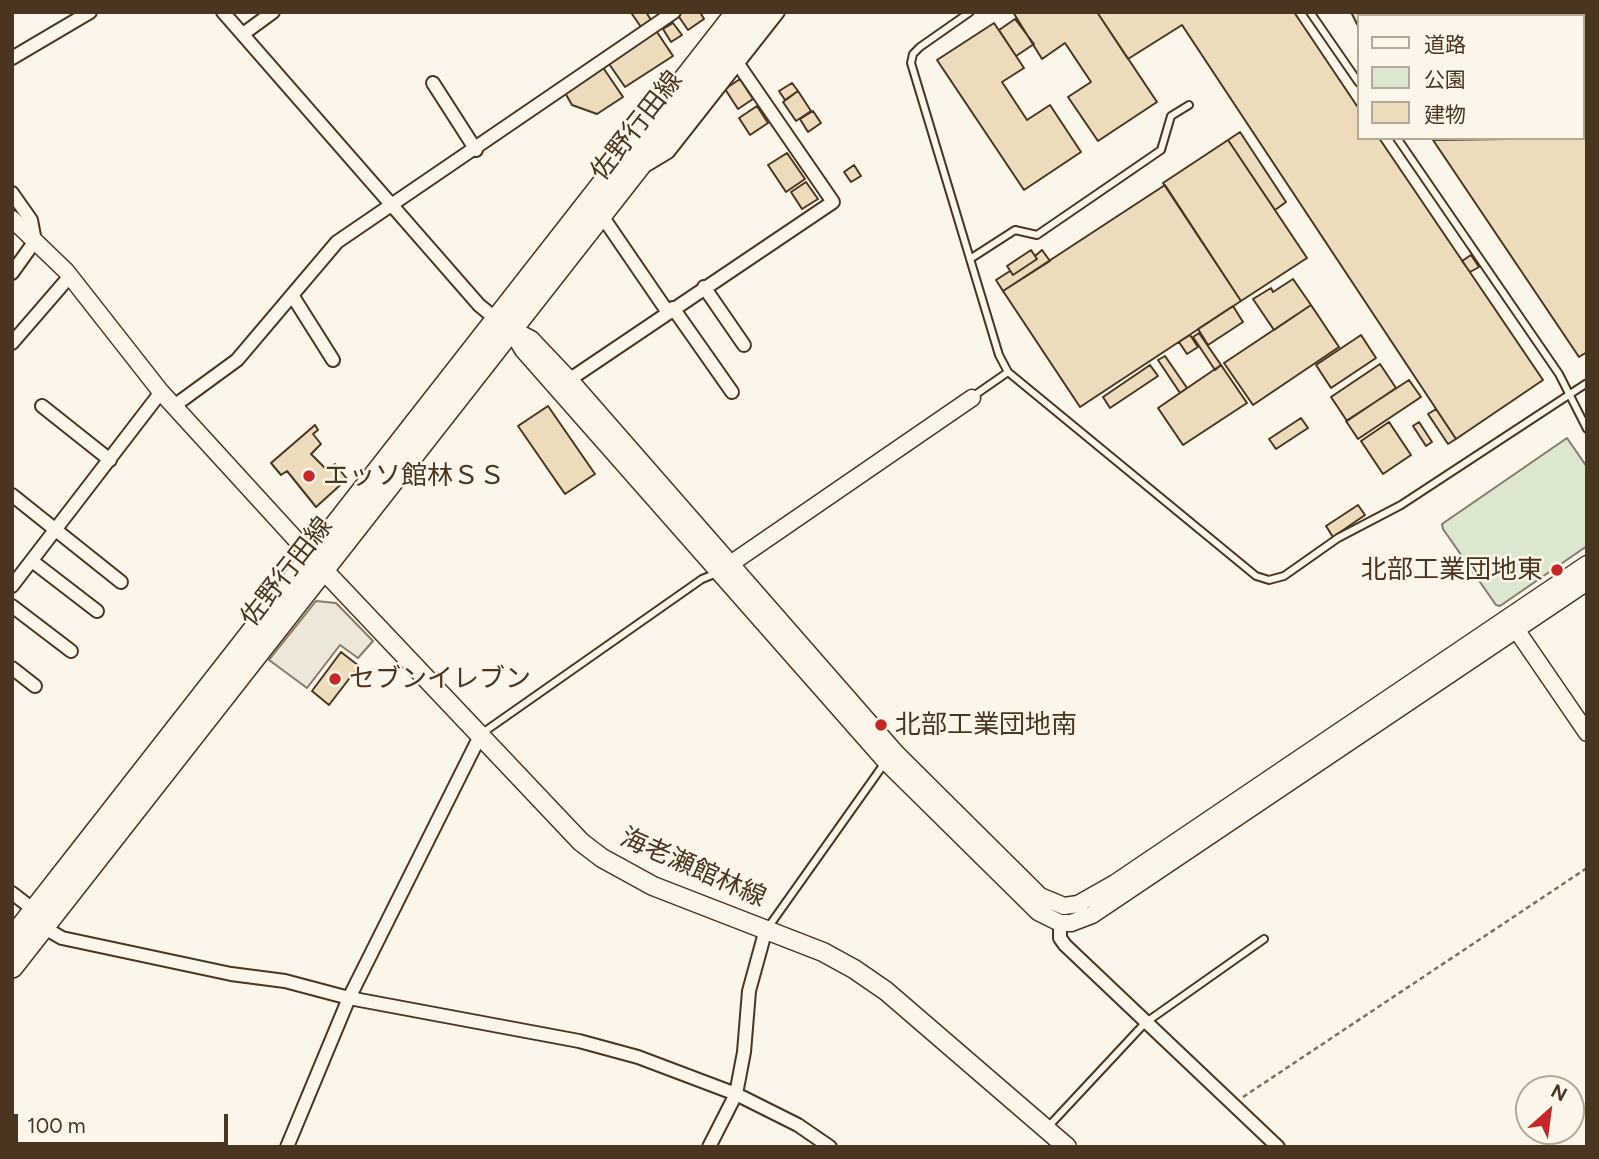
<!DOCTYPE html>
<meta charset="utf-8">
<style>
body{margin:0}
#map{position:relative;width:1599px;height:1159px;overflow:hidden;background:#fbf6e9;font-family:Figtree,"Noto Sans JP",sans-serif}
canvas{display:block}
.frame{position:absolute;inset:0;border:14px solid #4a3520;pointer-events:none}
.legend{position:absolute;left:1357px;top:14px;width:228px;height:126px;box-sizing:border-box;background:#fbf6e9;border:2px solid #b4a999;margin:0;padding:9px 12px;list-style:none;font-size:21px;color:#4a3520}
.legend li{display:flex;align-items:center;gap:14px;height:35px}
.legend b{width:35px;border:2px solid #b4a999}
.north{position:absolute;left:1515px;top:1075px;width:70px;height:70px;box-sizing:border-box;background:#fbf6e9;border:2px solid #b4a999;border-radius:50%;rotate:28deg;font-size:19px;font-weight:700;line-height:28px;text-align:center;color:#4a3520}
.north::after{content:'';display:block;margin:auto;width:24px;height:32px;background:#c62828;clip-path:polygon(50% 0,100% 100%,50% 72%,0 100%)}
.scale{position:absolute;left:14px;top:1114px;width:214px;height:32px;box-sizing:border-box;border:4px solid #4a3520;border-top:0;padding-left:9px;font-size:21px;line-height:24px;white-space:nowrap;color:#4a3520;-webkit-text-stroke:5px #fbf6e9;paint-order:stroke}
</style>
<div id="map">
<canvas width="1599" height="1159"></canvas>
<div class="frame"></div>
<ul class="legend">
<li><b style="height:9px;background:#fbf6e9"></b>道路</li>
<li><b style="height:19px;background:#dce7d0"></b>公園</li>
<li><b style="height:19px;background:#ecdcbc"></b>建物</li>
</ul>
<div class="north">N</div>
<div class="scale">100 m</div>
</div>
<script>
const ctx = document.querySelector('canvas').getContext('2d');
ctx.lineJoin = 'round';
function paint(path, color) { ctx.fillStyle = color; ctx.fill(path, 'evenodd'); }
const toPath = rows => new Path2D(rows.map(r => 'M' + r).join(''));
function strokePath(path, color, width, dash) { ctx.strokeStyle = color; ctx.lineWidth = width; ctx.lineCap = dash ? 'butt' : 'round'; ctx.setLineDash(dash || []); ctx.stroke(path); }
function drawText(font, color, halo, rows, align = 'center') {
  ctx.font = font + ' Figtree,"Noto Sans JP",sans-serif'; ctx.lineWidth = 5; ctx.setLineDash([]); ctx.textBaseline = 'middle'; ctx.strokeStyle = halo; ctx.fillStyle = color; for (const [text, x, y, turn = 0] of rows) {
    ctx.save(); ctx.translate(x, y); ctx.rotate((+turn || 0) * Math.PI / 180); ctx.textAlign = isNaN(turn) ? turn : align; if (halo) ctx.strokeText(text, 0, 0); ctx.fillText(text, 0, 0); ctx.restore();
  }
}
const green = toPath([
 [1567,438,1587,467,1587,546,1500,606,1496,605,1443,529,1442,524,1567,438]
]);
paint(green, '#dce7d0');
strokePath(green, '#887966', 2);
const parking = toPath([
 [316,601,336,603,373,641,358,658,340,645,307,688,269,660,316,601]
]);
paint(parking, '#ede7d9');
strokePath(parking, '#887966', 2);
const building = toPath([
 [635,12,646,12,651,20,641,27,632,14,635,12],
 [679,12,700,12,704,19,688,30,677,14,679,12],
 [1013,12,1097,12,1157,102,1098,141,1068,97,1091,82,1065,43,1042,59,1013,12],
 [1097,12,1294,12,1359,109,1359,138,1379,138,1543,380,1456,439,1182,25,1128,59,1097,12],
 [1351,12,1409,12,1413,16,1359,16,1359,28,1351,12],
 [1427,12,1509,12,1509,16,1427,16,1427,12],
 [1545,12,1587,12,1587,39,1583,41,1583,16,1540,16,1545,12],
 [1015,19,1034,44,1016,56,999,30,1015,19],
 [673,23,682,35,671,42,663,29,673,23],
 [994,23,1024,68,1002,82,1027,120,1050,105,1081,152,1024,190,937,60,994,23],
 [655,29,673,56,625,87,607,61,655,29],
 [1587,39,1587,352,1579,357,1433,140,1583,138,1583,41,1587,39],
 [602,66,623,97,597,114,572,105,564,91,602,66],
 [740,79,753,99,738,109,725,89,740,79],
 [792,83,798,91,785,100,779,91,792,83],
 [798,91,811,111,796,121,783,102,798,91],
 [757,106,768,123,750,135,739,118,757,106],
 [813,111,821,123,808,132,800,119,813,111],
 [1240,132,1286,202,1275,210,1228,140,1240,132],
 [1228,140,1307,258,1241,301,1163,183,1228,140],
 [787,153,805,179,786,192,768,165,787,153],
 [854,165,861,176,851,182,844,172,854,165],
 [806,182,818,199,802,209,791,192,806,182],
 [1165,185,1241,301,1080,407,1003,291,1165,185],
 [1031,250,1037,259,1013,275,1007,266,1031,250],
 [1042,250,1050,261,1003,291,996,280,1010,271,1013,275,1037,259,1035,256,1042,250],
 [1471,255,1479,267,1470,272,1462,261,1471,255],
 [1293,279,1311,305,1274,330,1253,299,1271,288,1273,292,1293,279],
 [1311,305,1339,347,1253,405,1224,363,1311,305],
 [1233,306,1243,322,1208,345,1198,329,1233,306],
 [1199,333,1221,365,1215,370,1193,337,1199,333],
 [1190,335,1198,347,1187,354,1179,342,1190,335],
 [1361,335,1376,358,1331,388,1316,365,1361,335],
 [1165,356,1187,388,1180,393,1158,360,1165,356],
 [1380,364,1396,388,1347,421,1331,397,1380,364],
 [1150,365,1158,376,1110,408,1103,397,1150,365],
 [1221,365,1247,403,1183,445,1158,408,1221,365],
 [1409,380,1421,397,1358,439,1346,421,1409,380],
 [548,406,595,474,565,494,518,426,548,406],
 [1436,409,1456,439,1448,444,1428,414,1436,409],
 [1301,418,1308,428,1276,449,1269,439,1301,418],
 [1389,422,1411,455,1383,474,1361,441,1389,422],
 [1419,422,1432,442,1426,446,1413,426,1419,422],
 [315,425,318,430,313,434,321,444,311,454,326,469,335,464,347,479,316,507,287,471,281,475,271,463,315,425],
 [1358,505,1365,515,1333,537,1326,526,1358,505],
 [341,652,359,666,329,705,312,691,341,652]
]);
paint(building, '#ecdcbc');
strokePath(building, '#4a3520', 2);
const service = toPath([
 [970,12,920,47,913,54,911,63,999,355,1008,372,1256,576,1269,580,1284,576,1338,538,1401,505,1587,383],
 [1310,12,1359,83],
 [1397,138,1559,374,1587,429],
 [970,259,1015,230,1037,235,1145,161,1161,150,1171,116,1189,105],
 [972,397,1008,372],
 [481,734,702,579,717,573],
 [767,929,884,764],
 [1047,1128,1145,1023,1264,939]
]);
const minor = toPath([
 [223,12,479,305,496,319],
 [243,34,273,12],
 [12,58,90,12],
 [433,83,476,150],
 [648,164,668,152,778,12],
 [12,193,31,220,35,241,12,273],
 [602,216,667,311],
 [704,287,744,345],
 [292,295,333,360],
 [673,308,732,392],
 [12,343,70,276],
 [563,384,833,202,738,64],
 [42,406,110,460],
 [174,406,237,360,337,242,674,12],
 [12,495,121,582],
 [32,561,97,611],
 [12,586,161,392],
 [12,606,71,651],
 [12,668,35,686],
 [12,893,34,910],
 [1060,923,1060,938,1065,945,1278,1147],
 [43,927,62,938,231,974,285,981,349,998,579,1041,638,1057,736,1094,798,1125,830,1147],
 [287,1147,349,998,480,736],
 [709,1147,736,1094,744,1052,749,991,766,929]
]);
const tertiary = toPath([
 [12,219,66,271,161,392,310,555],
 [504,325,531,339,570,380,896,753,1040,896,1064,906,1078,904,1115,883,1587,564],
 [511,330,523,350,886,762,1038,912,1060,923,1071,923,1092,915,1587,582],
 [723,569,972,398],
 [1511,622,1587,733]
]);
const secondary = toPath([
 [316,562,581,842,602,858,653,886,823,952,854,969,886,991,1067,1147]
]);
const primary = toPath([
 [12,939,737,12],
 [12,967,760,12]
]);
strokePath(service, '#4a3520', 10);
strokePath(minor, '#4a3520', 16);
strokePath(tertiary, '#4a3520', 19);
strokePath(secondary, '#4a3520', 21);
strokePath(primary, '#4a3520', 24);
strokePath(toPath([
 [1243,1097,1587,868]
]), '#7f6f5c', 2.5, [5, 3.5]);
strokePath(service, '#fbf6e9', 6);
strokePath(minor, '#fbf6e9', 12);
strokePath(tertiary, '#fbf6e9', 16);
strokePath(secondary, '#fbf6e9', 18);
strokePath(primary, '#fbf6e9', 21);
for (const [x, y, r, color] of [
 [309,476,7,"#c62828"],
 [1557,570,7,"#c62828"],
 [335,679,7,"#c62828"],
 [881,725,7,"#c62828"]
]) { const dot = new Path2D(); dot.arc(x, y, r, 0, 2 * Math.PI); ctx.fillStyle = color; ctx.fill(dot); strokePath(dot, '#fbf6e9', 2.5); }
drawText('26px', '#4a3520', '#fbf6e9', [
 ["佐野行田線",637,126,-52],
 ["佐野行田線",287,572,-52],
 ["海老瀬館林線",693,868,24]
]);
drawText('26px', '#4a3520', '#fbf6e9', [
 ["エッソ館林ＳＳ",323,476],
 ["北部工業団地東",1543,570,"right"],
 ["セブンイレブン",349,679],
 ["北部工業団地南",895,725]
], 'left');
</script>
